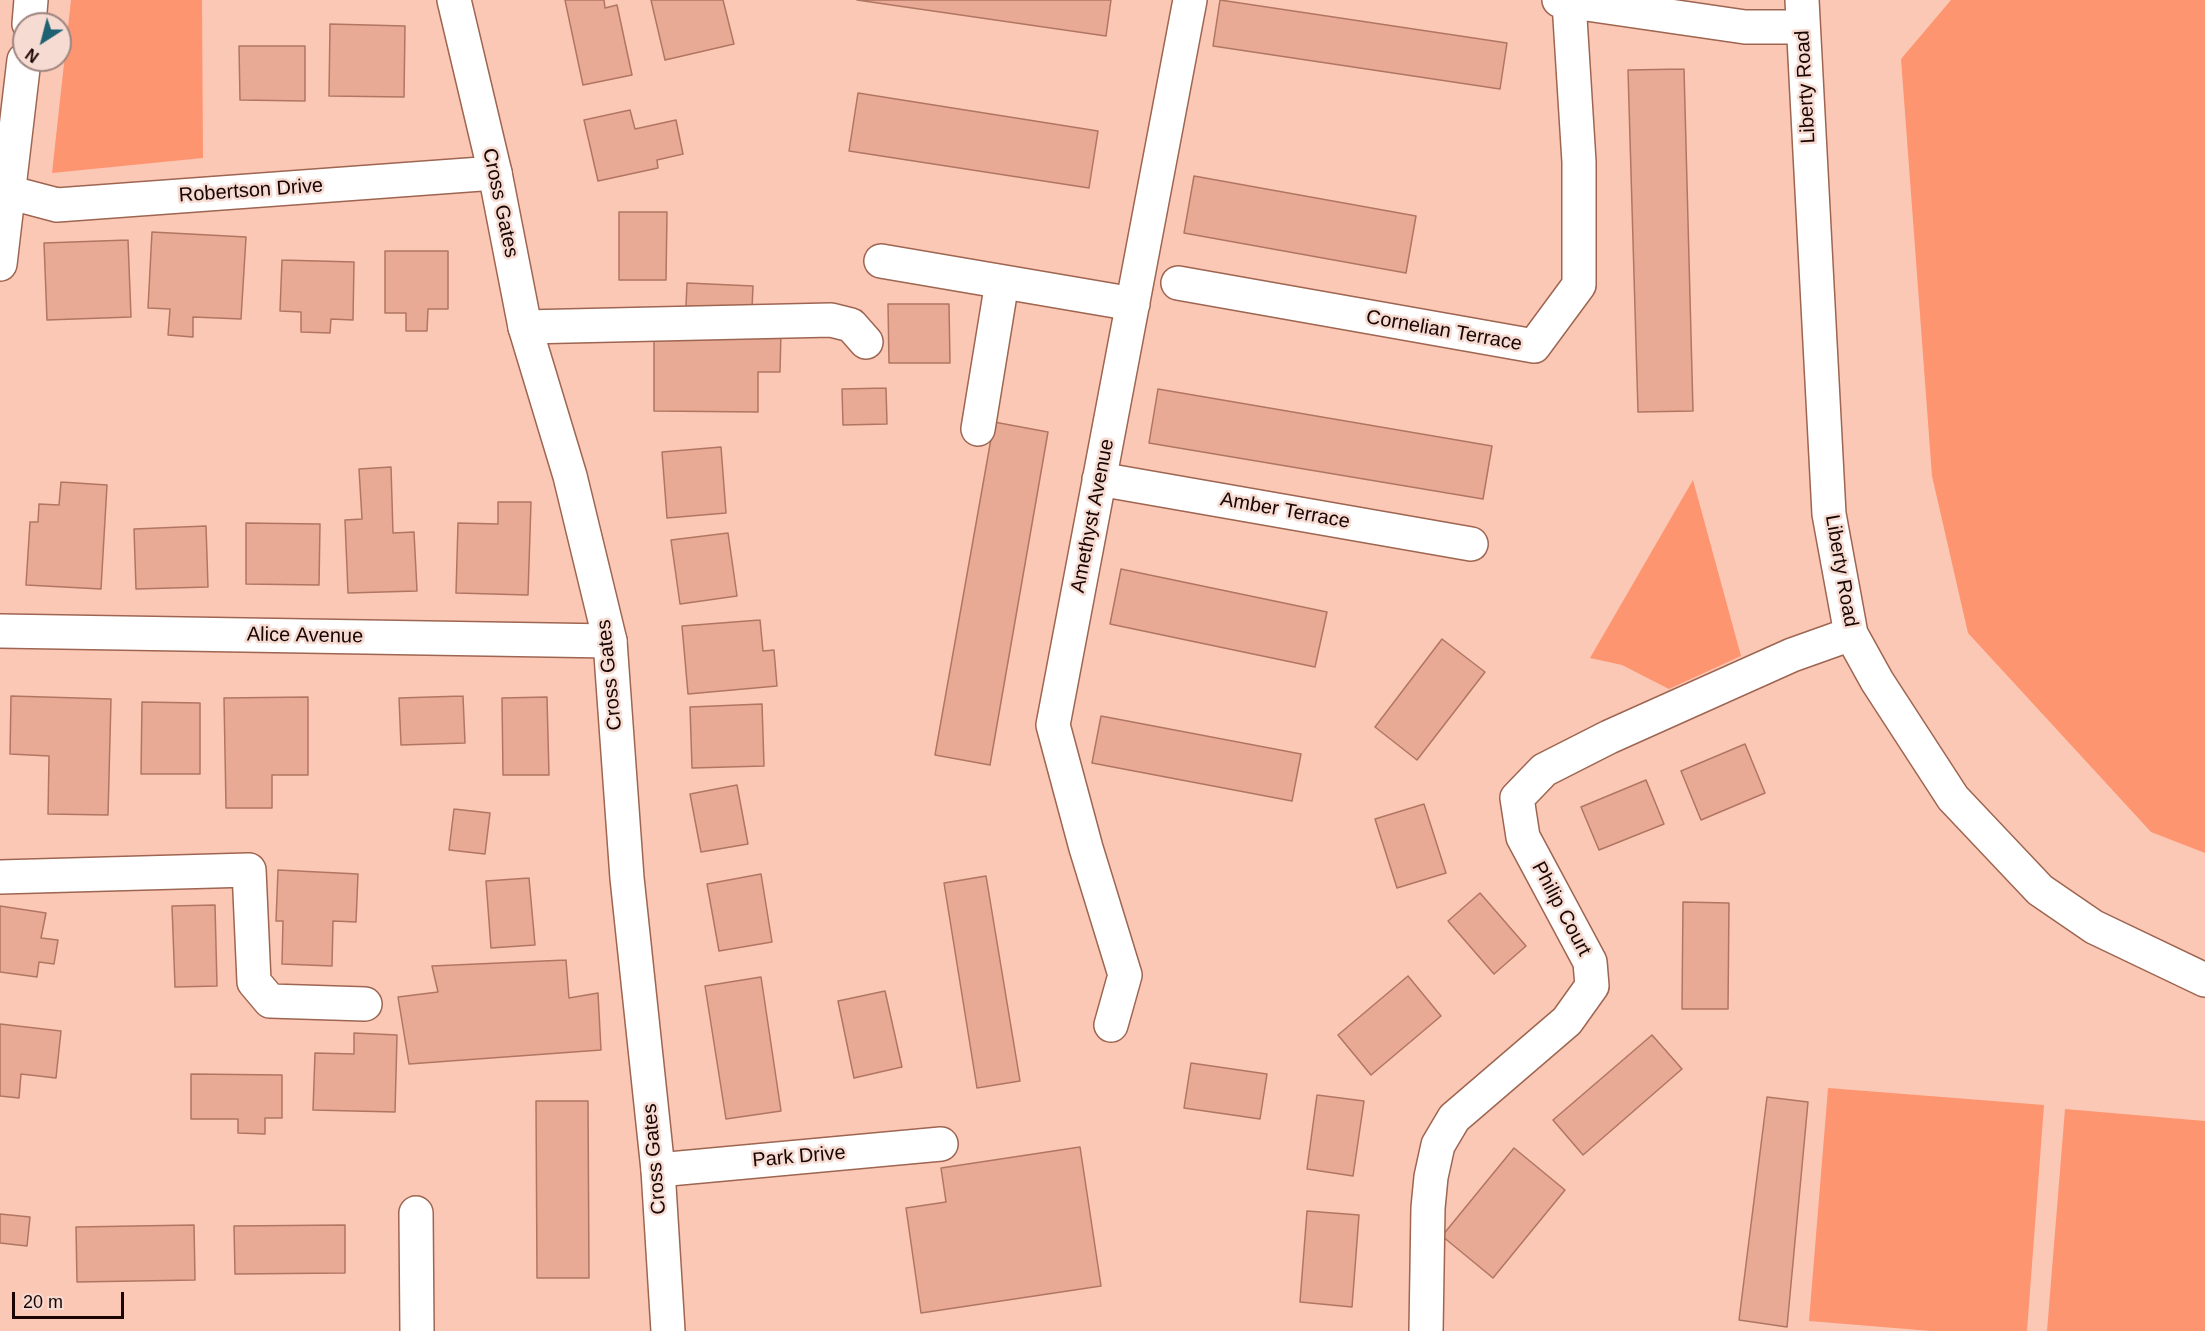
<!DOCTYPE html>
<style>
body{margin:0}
#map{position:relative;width:2205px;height:1331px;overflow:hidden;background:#fbc8b6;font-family:Arial,sans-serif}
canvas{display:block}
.north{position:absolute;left:12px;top:12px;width:60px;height:60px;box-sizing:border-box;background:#f6dbd2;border:2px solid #9e857e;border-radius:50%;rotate:216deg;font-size:16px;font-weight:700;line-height:24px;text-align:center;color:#190501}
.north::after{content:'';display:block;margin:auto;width:21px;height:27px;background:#1d6173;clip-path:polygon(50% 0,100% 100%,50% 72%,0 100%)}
.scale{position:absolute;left:12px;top:1292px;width:112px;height:27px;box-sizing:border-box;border:3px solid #190501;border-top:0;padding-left:8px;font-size:18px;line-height:21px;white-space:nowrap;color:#190501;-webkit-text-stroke:4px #f6dbd2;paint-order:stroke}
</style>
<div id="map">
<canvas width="2205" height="1331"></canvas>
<div class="north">N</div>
<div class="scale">20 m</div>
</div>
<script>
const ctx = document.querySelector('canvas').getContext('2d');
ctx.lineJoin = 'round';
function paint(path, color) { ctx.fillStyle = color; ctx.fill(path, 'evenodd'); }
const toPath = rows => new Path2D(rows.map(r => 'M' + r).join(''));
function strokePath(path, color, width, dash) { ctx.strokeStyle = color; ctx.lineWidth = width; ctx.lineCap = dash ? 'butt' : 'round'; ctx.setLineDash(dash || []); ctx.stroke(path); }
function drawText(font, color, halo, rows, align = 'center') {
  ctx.font = font + ' Arial,sans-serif'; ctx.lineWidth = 5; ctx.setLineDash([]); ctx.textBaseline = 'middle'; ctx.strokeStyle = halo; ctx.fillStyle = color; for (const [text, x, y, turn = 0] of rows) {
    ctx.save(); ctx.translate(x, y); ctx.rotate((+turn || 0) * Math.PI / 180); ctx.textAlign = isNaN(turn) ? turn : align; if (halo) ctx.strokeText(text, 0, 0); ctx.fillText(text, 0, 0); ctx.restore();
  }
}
paint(toPath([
 [71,0,202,0,203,158,52,173],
 [1951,0,2205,0,2205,853,2151,832,1968,633,1932,476,1901,59],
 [1693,480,1741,656,1669,689,1622,665,1590,658],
 [1828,1088,2044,1105,2027,1331,1931,1331,1809,1321],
 [2065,1109,2205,1121,2205,1331,2047,1331]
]), '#fd9571');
const building = toPath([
 [565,0,604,0,605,8,617,5,632,75,583,85,565,0],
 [651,0,723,0,734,44,665,60,651,0],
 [857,0,1111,0,1106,36,857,0],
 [1220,0,1507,43,1500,89,1213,46,1220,0],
 [330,24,405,26,404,97,329,96,330,24],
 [239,46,305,46,305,101,240,100,239,46],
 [1684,69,1693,411,1638,412,1628,70,1684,69],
 [858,93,1098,131,1089,188,849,151,858,93],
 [630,110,635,129,676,120,683,154,657,160,658,168,598,181,584,120,630,110],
 [1194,176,1416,216,1406,273,1184,233,1194,176],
 [619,212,667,212,666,280,619,280,619,212],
 [152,232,246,237,241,319,193,317,193,337,168,335,170,309,148,308,152,232],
 [128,240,131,317,47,320,44,243,128,240],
 [385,251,448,251,448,309,428,309,427,331,406,331,406,313,385,313,385,251],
 [282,260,354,262,353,320,331,319,330,333,301,332,301,312,280,311,282,260],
 [687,283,753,286,752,309,686,306,687,283],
 [888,304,949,304,950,363,889,363,888,304],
 [654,331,781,331,780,372,758,372,758,412,654,411,654,331],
 [886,388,887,424,843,425,842,389,886,388],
 [1158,389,1492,446,1483,499,1149,443,1158,389],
 [994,422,1048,432,990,765,935,755,994,422],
 [721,447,726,513,667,518,662,452,721,447],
 [391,467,393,533,414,532,417,591,348,593,345,520,362,519,359,469,391,467],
 [61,482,107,485,101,589,26,585,30,522,38,522,39,504,59,505,61,482],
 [498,502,531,502,528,595,456,593,458,523,498,524,498,502],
 [246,523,320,524,319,585,246,584,246,523],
 [206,526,208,587,136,589,134,529,206,526],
 [728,533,737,596,680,604,671,540,728,533],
 [1121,569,1327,612,1315,667,1110,624,1121,569],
 [760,620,763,651,774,650,777,686,688,694,682,626,760,620],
 [1442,639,1485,672,1417,760,1375,727,1442,639],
 [11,696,111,699,108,815,48,814,49,756,10,754,11,696],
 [463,696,465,743,401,745,399,698,463,696],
 [308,697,308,775,272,775,272,808,226,808,224,698,308,697],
 [547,697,549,775,503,775,502,698,547,697],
 [142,702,200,703,200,774,141,774,142,702],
 [762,704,764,766,692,768,690,707,762,704],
 [1101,716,1301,754,1292,801,1092,763,1101,716],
 [1745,744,1765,793,1701,820,1681,771,1745,744],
 [1646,780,1664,824,1599,850,1581,807,1646,780],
 [737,785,748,844,701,852,690,794,737,785],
 [1424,804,1446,873,1397,888,1375,819,1424,804],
 [454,809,490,813,485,854,449,850,454,809],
 [278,870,358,874,356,922,333,921,332,966,282,964,283,921,276,921,278,870],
 [761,874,772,942,719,951,707,884,761,874],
 [986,876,1020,1081,977,1088,944,883,986,876],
 [529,878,535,945,491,948,486,881,529,878],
 [1480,893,1526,946,1494,974,1448,921,1480,893],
 [1683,902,1729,903,1728,1009,1682,1009,1683,902],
 [215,905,217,986,175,987,172,906,215,905],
 [0,906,46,913,41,938,58,940,54,964,39,962,37,977,0,972,0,906],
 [566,960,569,998,598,993,601,1050,409,1064,398,997,438,992,432,966,566,960],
 [1408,976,1441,1016,1371,1075,1338,1035,1408,976],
 [761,977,781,1111,726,1119,705,986,761,977],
 [885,991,902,1067,854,1078,838,1001,885,991],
 [0,1024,61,1031,56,1078,21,1074,19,1098,0,1096,0,1024],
 [354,1033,397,1035,395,1112,313,1110,315,1053,354,1054,354,1033],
 [1652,1035,1682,1069,1583,1155,1553,1120,1652,1035],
 [1191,1063,1267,1074,1260,1119,1184,1108,1191,1063],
 [191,1074,282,1075,282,1118,265,1118,265,1134,238,1133,238,1119,191,1119,191,1074],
 [1317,1095,1364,1101,1353,1176,1307,1169,1317,1095],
 [1767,1097,1808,1102,1787,1327,1739,1320,1767,1097],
 [536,1101,588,1101,589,1278,537,1278,536,1101],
 [1080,1147,1101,1286,921,1313,906,1208,946,1202,941,1168,1080,1147],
 [1514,1148,1565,1190,1493,1278,1442,1236,1514,1148],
 [1307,1211,1359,1215,1352,1307,1300,1302,1307,1211],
 [0,1214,30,1217,27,1246,0,1243,0,1214],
 [194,1225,195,1280,77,1282,76,1227,194,1225],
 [345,1225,345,1273,235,1274,234,1226,345,1225]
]);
paint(building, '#e8aa94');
strokePath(building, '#b17662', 1.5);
const minor = toPath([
 [1559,0,1745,27,1803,27],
 [1802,0,1829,514,1851,634,1877,681,1953,798,2040,890,2094,927,2205,980],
 [0,190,57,205,495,173],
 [881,261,1133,304],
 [1178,283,1534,346,1579,285,1579,162,1569,2],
 [525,327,831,320,851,325,866,342],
 [978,429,1002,282],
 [1099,479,1471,544],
 [0,631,610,641],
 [0,877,249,870,254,982,270,1001,365,1004],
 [1111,1025,1125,975,1086,848,1053,725,1190,0],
 [658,1170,941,1144],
 [416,1213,417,1331],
 [1426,1331,1428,1208,1431,1177,1438,1145,1454,1118,1567,1021,1592,986,1590,962,1523,837,1517,798,1544,770,1609,737,1792,655,1851,634]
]);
const major = toPath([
 [454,0,495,173,525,327,570,476,610,641,627,878,658,1170,668,1331],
 [29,24,31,0],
 [0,264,24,60]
]);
strokePath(minor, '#9e6551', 36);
strokePath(major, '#9e6551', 36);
strokePath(minor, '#fff', 33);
strokePath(major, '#fff', 33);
drawText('20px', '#190501', '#f6dbd2', [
 ["Liberty Road",1806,87,-93],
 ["Robertson Drive",251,191,-4],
 ["Cross Gates",500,203,78],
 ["Cornelian Terrace",1444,331,10],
 ["Amber Terrace",1285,511,10],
 ["Amethyst Avenue",1093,516,-79],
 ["Liberty Road",1841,571,80],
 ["Alice Avenue",305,636,1],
 ["Cross Gates",610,675,-96],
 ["Philip Court",1561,909,62],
 ["Park Drive",799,1157,-5],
 ["Cross Gates",655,1159,-95]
]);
</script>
